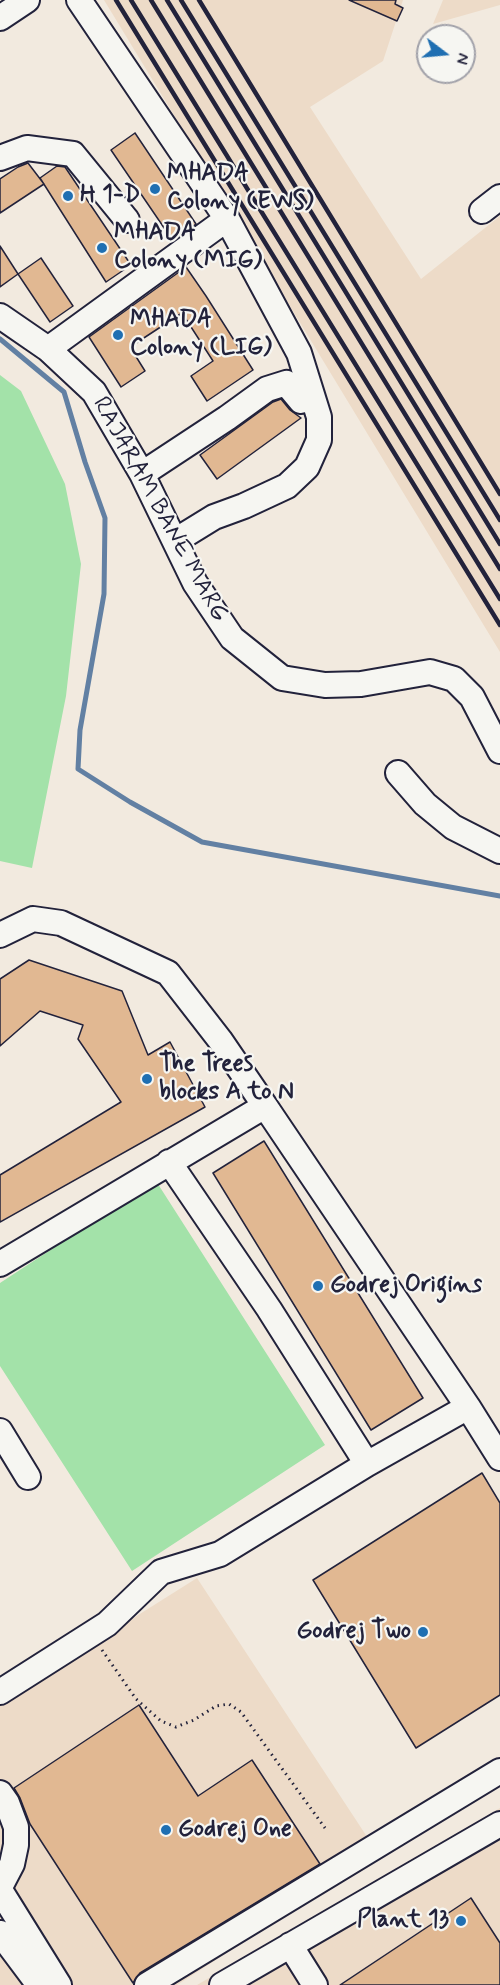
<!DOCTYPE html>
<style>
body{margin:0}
#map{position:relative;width:500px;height:1985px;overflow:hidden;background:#f2eadf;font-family:Mynerve,sans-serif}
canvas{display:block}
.north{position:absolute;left:416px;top:24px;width:60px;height:60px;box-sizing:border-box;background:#f6f6f2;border:2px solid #a1a1a9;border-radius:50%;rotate:106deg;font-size:16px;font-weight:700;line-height:24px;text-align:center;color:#22223b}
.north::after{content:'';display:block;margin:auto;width:21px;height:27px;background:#1f6fb2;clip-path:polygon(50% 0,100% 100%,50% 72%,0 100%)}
</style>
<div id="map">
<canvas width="500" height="1985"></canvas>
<div class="north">N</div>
</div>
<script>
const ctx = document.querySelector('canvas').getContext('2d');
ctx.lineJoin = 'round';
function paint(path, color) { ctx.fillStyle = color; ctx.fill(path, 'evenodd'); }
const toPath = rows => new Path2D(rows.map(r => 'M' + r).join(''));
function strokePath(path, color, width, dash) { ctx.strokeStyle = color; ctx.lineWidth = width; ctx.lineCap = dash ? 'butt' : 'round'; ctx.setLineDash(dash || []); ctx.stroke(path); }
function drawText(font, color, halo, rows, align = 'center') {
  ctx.font = font + ' Mynerve,sans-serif'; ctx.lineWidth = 4.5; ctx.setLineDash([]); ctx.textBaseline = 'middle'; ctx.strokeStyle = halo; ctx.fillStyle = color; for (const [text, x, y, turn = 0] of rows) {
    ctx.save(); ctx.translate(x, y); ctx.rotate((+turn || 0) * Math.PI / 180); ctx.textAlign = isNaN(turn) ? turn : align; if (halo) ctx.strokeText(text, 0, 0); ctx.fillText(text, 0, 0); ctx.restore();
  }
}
paint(toPath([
 [104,0,403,0,383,61,310,107,421,279,500,216,500,652],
 [443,0,500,0,500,5,433,24],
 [197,1578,379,1855,177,1985,0,1985,0,1702],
 [500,1808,500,1985,197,1985]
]), '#eddbc8');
paint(toPath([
 [0,375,21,391,65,484,81,564,66,696,32,868,0,861],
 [156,1181,325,1445,132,1571,0,1366,0,1283]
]), '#a3e2a9');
strokePath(toPath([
 [0,339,64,392,85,462,105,518,104,594,80,730,78,769,130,802,202,842,500,896]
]), '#6280a3', 5);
const building = toPath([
 [349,0,396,0,395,4,403,8,397,21,349,0],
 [135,133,196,224,173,241,111,150,135,133],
 [28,163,44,184,0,213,0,179,18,167,28,163],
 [57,166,65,167,131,265,106,282,40,178,57,166],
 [0,246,18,274,0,287,0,246],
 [41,258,73,306,50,322,18,274,41,258],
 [186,267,206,296,253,370,207,401,191,376,213,361,182,313,130,347,145,371,121,387,89,337,186,267],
 [281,399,290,410,301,418,217,479,200,455,273,402,281,399],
 [29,960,122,991,148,1055,170,1042,205,1107,0,1222,0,1175,121,1102,78,1039,83,1025,40,1011,0,1046,0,979,29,960],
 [264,1141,423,1398,371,1430,213,1173,264,1141],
 [482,1473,500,1503,500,1695,416,1748,313,1580,482,1473],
 [139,1705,198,1796,252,1760,320,1864,140,1973,133,1983,30,1824,20,1798,14,1788,139,1705],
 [471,1898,500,1943,500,1985,340,1985,471,1898]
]);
paint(building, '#e1b892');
strokePath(building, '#22223b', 1.5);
const minor = toPath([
 [79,0,227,219,299,353,319,417,319,440,307,467,287,486,244,506,214,517,175,541],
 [0,18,27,0],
 [0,158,27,148,73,154,127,220],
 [482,211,500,197],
 [0,316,48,349,94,392,142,474,195,583,232,638,282,678,325,685,361,684,430,672,454,679,472,697,500,751],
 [48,349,227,219],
 [142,474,227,418,267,389,286,383,301,401],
 [398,773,425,804,453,827,500,851],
 [0,935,33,919,61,923,168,973,220,1040,265,1106,0,1264],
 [265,1106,468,1407,500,1458],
 [169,1162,269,1309,367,1464],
 [0,1431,28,1477],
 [0,1692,107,1624,161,1572,220,1554,367,1464,468,1407],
 [0,1793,7,1803,16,1827,16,1845,12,1864,0,1887],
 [0,1890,59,1985],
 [0,1933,39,1985],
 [290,1945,315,1985],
 [147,1985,500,1771],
 [222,1985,500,1824]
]);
strokePath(minor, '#22223b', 28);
strokePath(toPath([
 [102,1650,136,1699,161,1721,176,1727,194,1720,216,1706,229,1704,241,1712,325,1828]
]), '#22223b', 3, [1.5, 4.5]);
strokePath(minor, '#f6f6f2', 24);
strokePath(toPath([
 [116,0,500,625],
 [131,0,500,599],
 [151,0,500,569],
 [167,0,500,544],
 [181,0,500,520],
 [199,0,500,494]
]), '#22223b', 4.5);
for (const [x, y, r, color] of [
 [155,189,6,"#1f6fb2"],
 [68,196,6,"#1f6fb2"],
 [102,248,6,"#1f6fb2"],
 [118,335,6,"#1f6fb2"],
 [147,1079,6,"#1f6fb2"],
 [318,1286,6,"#1f6fb2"],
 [423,1632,6,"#1f6fb2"],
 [166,1830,6,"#1f6fb2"],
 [461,1921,6,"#1f6fb2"]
]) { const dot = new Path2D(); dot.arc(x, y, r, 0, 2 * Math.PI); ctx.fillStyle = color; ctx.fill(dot); strokePath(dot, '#f6f6f2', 2); }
drawText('bold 24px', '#22223b', '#f6f6f2', [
 ["MHADA",167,175],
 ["Colony (EWS)",167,203],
 ["H 1-D",80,196],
 ["MHADA",114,234],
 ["Colony (MIG)",114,262],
 ["MHADA",130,321],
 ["Colony (LIG)",130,349],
 ["The Trees",159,1065],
 ["blocks A to N",159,1093],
 ["Godrej Origins",330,1286],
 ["Godrej Two",411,1632,"right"],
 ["Godrej One",178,1830],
 ["Plant 13",449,1921,"right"]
], 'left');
drawText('24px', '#22223b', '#f6f6f2', [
 ["RAJARAM BANE MARG",159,510,61]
]);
</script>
